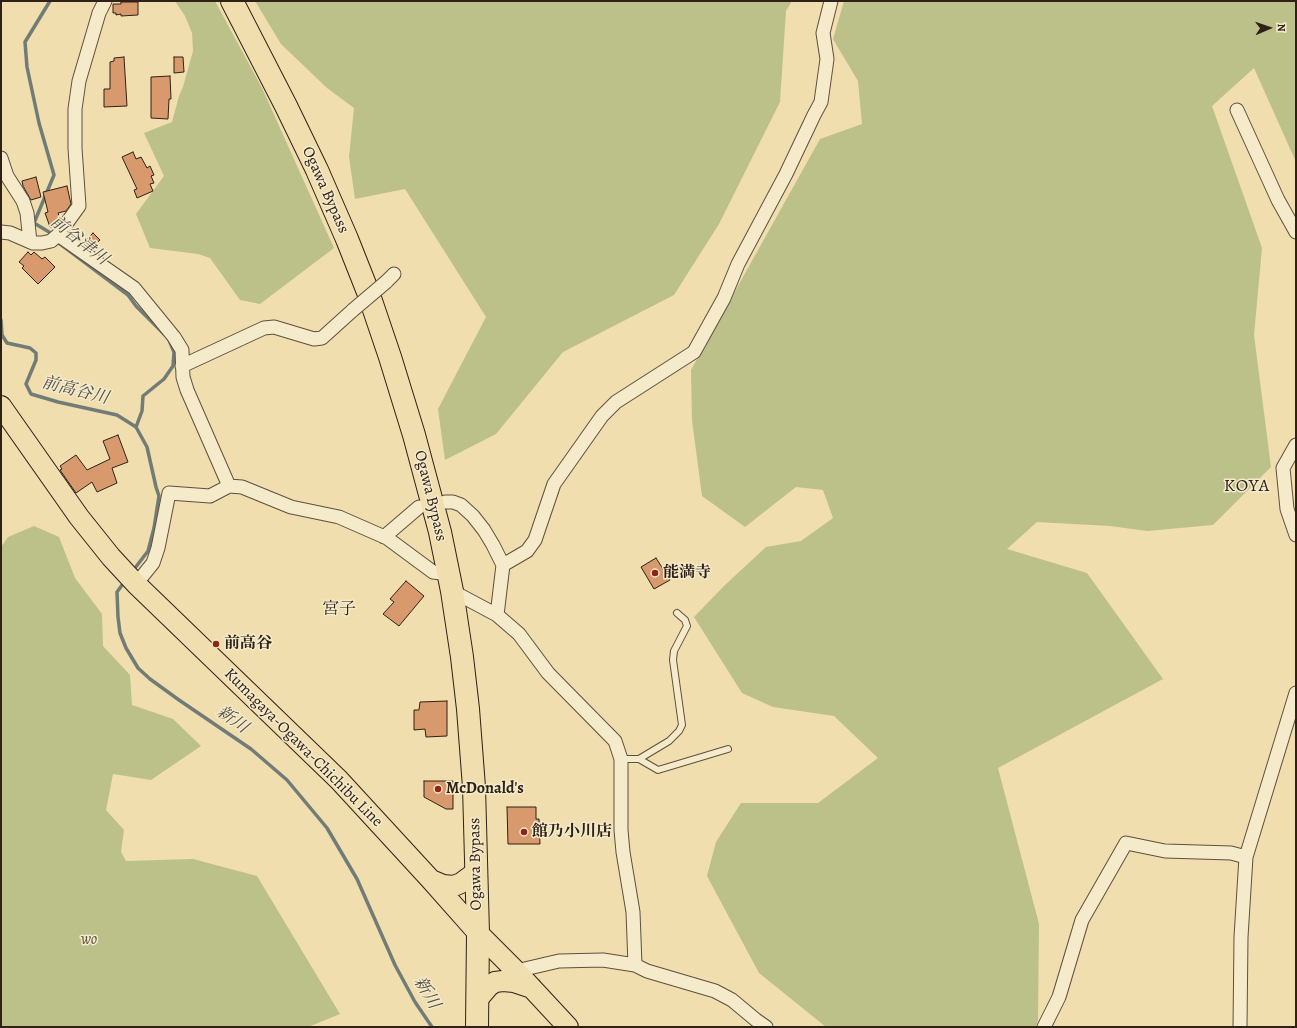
<!DOCTYPE html>
<meta charset="utf-8">
<style>
body{margin:0}
#map{position:relative;width:1297px;height:1028px;overflow:hidden;background:#f0deae;font-family:Alegreya,serif}
canvas{display:block}
.frame{position:absolute;inset:0;border:2px solid #2e2118;pointer-events:none}
.north{position:absolute;left:1249px;top:8px;width:40px;height:40px;-webkit-text-stroke:3px #f5eaca;paint-order:stroke;rotate:88deg;font-size:11px;font-weight:700;line-height:16px;text-align:center;color:#2e2118}
.north::after{content:'';display:block;margin:auto;width:14px;height:18px;background:#2e2118;clip-path:polygon(50% 0,100% 100%,50% 72%,0 100%)}
</style>
<div id="map">
<canvas width="1297" height="1028"></canvas>
<div class="frame"></div>
<div class="north">N</div>
</div>
<script>
const ctx = document.querySelector('canvas').getContext('2d');
ctx.lineJoin = 'round';
function paint(path, color) { ctx.fillStyle = color; ctx.fill(path, 'evenodd'); }
const toPath = rows => new Path2D(rows.map(r => 'M' + r).join(''));
function strokePath(path, color, width, dash) { ctx.strokeStyle = color; ctx.lineWidth = width; ctx.lineCap = dash ? 'butt' : 'round'; ctx.setLineDash(dash || []); ctx.stroke(path); }
function drawText(font, color, halo, rows, align = 'center') {
  ctx.font = font + ' Alegreya,"Noto Serif JP",serif'; ctx.lineWidth = 3; ctx.setLineDash([]); ctx.textBaseline = 'middle'; ctx.strokeStyle = halo; ctx.fillStyle = color; for (const [text, x, y, turn = 0] of rows) {
    ctx.save(); ctx.translate(x, y); ctx.rotate((+turn || 0) * Math.PI / 180); ctx.textAlign = isNaN(turn) ? turn : align; if (halo) ctx.strokeText(text, 0, 0); ctx.fillText(text, 0, 0); ctx.restore();
  }
}
paint(toPath([
 [175,1,215,1,262,88,334,248,260,304,240,300,210,258,198,254,150,248,136,214,164,176,144,133,172,122,179,96,183,87,193,51,192,33,185,16],
 [255,1,792,1,786,11,780,102,719,224,674,295,563,352,496,434,445,460,438,409,486,317,405,189,355,199,349,157,354,108,327,88,281,44],
 [844,1,1296,1,1296,162,1254,68,1212,106,1262,248,1254,335,1271,467,1213,525,1147,531,1110,526,1037,522,1007,549,1087,573,1163,679,998,768,1039,924,1038,1020,1036,1027,826,1027,759,973,707,876,716,842,741,803,818,803,878,758,834,716,773,707,742,693,694,617,724,586,766,547,801,541,833,518,823,490,796,487,745,527,702,496,692,420,691,370,820,139,862,124,858,81,833,39],
 [34,526,59,537,75,578,102,614,103,646,130,675,132,705,173,719,201,746,151,780,113,774,106,810,124,830,121,852,126,861,193,859,257,876,340,1014,308,1027,1,1027,1,547,8,537]
]), '#bbc189');
strokePath(toPath([
 [50,1,25,42,27,67,39,123,54,175,34,223,49,232,59,243,128,295,136,306,165,335],
 [1,320,2,335,7,343,30,348,36,353,36,360,26,384,31,394,58,402,117,415,136,427,147,447,156,487,159,496,154,528,148,551,132,572],
 [136,427,142,411,143,396,164,379,173,366,174,352,169,340],
 [125,581,117,592,118,617,120,633,126,648,138,668,150,679,179,700,251,749,287,780,327,828,357,879,395,965,415,1002,432,1027]
]), '#727c77', 3.5);
const building = toPath([
 [121,2,138,2,138,15,121,16,121,14,116,15,116,13,113,13,113,4,121,4,121,2],
 [124,57,127,106,104,107,104,89,110,89,110,62,114,61,114,58,124,57],
 [174,57,183,57,184,72,174,73,174,57],
 [170,76,171,99,169,99,168,119,151,118,151,77,170,76],
 [133,152,136,159,141,157,147,168,150,166,154,175,151,176,154,183,150,184,153,191,137,198,134,190,137,189,122,157,133,152],
 [36,177,41,197,31,200,23,186,22,181,36,177],
 [67,186,71,204,66,211,58,213,60,219,55,226,50,227,45,213,48,212,43,192,67,186],
 [93,233,100,240,93,246,87,239,93,233],
 [28,252,31,255,34,252,42,259,45,257,55,267,38,284,22,268,24,266,19,262,28,252],
 [118,435,128,462,112,468,117,483,97,492,92,482,76,493,60,470,62,469,60,466,76,455,87,470,110,459,103,441,118,435],
 [656,558,670,580,654,589,641,567,656,558],
 [406,581,424,596,399,626,383,614,394,602,390,599,406,581],
 [447,701,447,736,426,737,425,729,414,730,414,710,419,710,420,702,447,701],
 [424,781,453,781,453,809,446,809,424,797,424,781],
 [507,807,536,807,536,819,539,819,540,844,508,844,507,807]
]);
paint(building, '#d89a6c');
strokePath(building, '#2e2118', 1);
const lane = toPath([
 [621,759,639,759,669,741,679,731,682,725,673,660,674,651,687,626,685,620,677,613],
 [639,759,658,770,728,749]
]);
const street = toPath([
 [1237,110,1278,200,1296,232],
 [1,158,7,176,23,201,27,213,30,242],
 [1,232,10,233,33,243,42,243,51,241,58,235,79,206,75,148,75,109,79,81,99,13,105,1],
 [58,235,134,288,174,337,182,350,183,377,187,390,229,486],
 [386,282,394,274],
 [182,366,264,328,274,327,314,339,322,338,353,310],
 [1296,445,1283,468,1287,509,1296,535],
 [445,502,453,502,461,505,473,516,484,530,493,545,503,565],
 [384,537,419,507],
 [136,584,153,563,158,548,169,493,210,496,229,486,242,487,291,507,339,517,387,538,433,572,449,574],
 [452,591,497,615,519,634,548,673,615,741,621,759,621,830,623,852,633,912,635,965],
 [497,615,503,565,527,551,535,540,554,484,602,416,616,402,694,352,724,298,738,264,786,174,814,115,821,102,827,59,823,33,831,1],
 [516,971,559,961,603,960,635,965,647,971,715,991,732,1000,756,1020,766,1027],
 [1044,1027,1059,997,1082,920,1126,843,1165,851,1231,853,1246,857],
 [1240,1027,1241,937,1246,857,1296,693]
]);
const primary = toPath([
 [1,406,79,517,111,557,136,584,339,780,431,880,478,933,516,971,568,1027],
 [431,880,443,885,454,886,461,883,476,872],
 [477,1000,489,986,495,982,503,981,514,982,532,988]
]);
const highway = toPath([
 [232,1,286,106,317,170,347,239,368,292,390,357,414,435,440,532,452,591,462,657,468,709,474,787,478,933,477,1027]
]);
strokePath(lane, '#5e503e', 8);
strokePath(street, '#5e503e', 15);
strokePath(primary, '#2e2118', 22);
strokePath(highway, '#2e2118', 24);
strokePath(lane, '#f5eaca', 6);
strokePath(street, '#f5eaca', 13);
strokePath(primary, '#f0deae', 20);
strokePath(highway, '#f0deae', 22);
const streetBridge = toPath([
 [353,310,386,282]
]);
strokePath(streetBridge, '#5e503e', 15, []);
strokePath(streetBridge, '#f5eaca', 13);
for (const [x, y, r, color] of [
 [655,573,4,"#8f2418"],
 [216,644,4,"#8f2418"],
 [438,789,4,"#8f2418"],
 [524,832,4,"#8f2418"]
]) { const dot = new Path2D(); dot.arc(x, y, r, 0, 2 * Math.PI); ctx.fillStyle = color; ctx.fill(dot); strokePath(dot, '#f5eaca', 1.5); }
drawText('16px', '#2e2118', '#f5eaca', [
 ["Ogawa Bypass",325,190,66],
 ["Ogawa Bypass",430,496,76],
 ["Kumagaya-Ogawa-Chichibu Line",303,748,45],
 ["Ogawa Bypass",476,864,-91]
]);
drawText('bold 16px', '#2e2118', '#f5eaca', [
 ["能満寺",663,573],
 ["前高谷",224,644],
 ["McDonald's",446,789],
 ["館乃小川店",532,832]
], 'left');
drawText('italic 16px', '#58513a', '#f5eaca', [
 ["wo",89,940]
]);
drawText('italic 17px', '#504f47', '#f5eaca', [
 ["前谷津川",79,241,38],
 ["前高谷川",75,391,14],
 ["新川",232,720,35],
 ["新川",426,993,59]
]);
drawText('17px', '#2e2118', '#f5eaca', [
 ["宮子",339,610]
]);
ctx.letterSpacing = '1px';
drawText('18px', '#2e2118', '#f5eaca', [
 ["KOYA",1247,487]
]);
ctx.letterSpacing = '0px';
</script>
